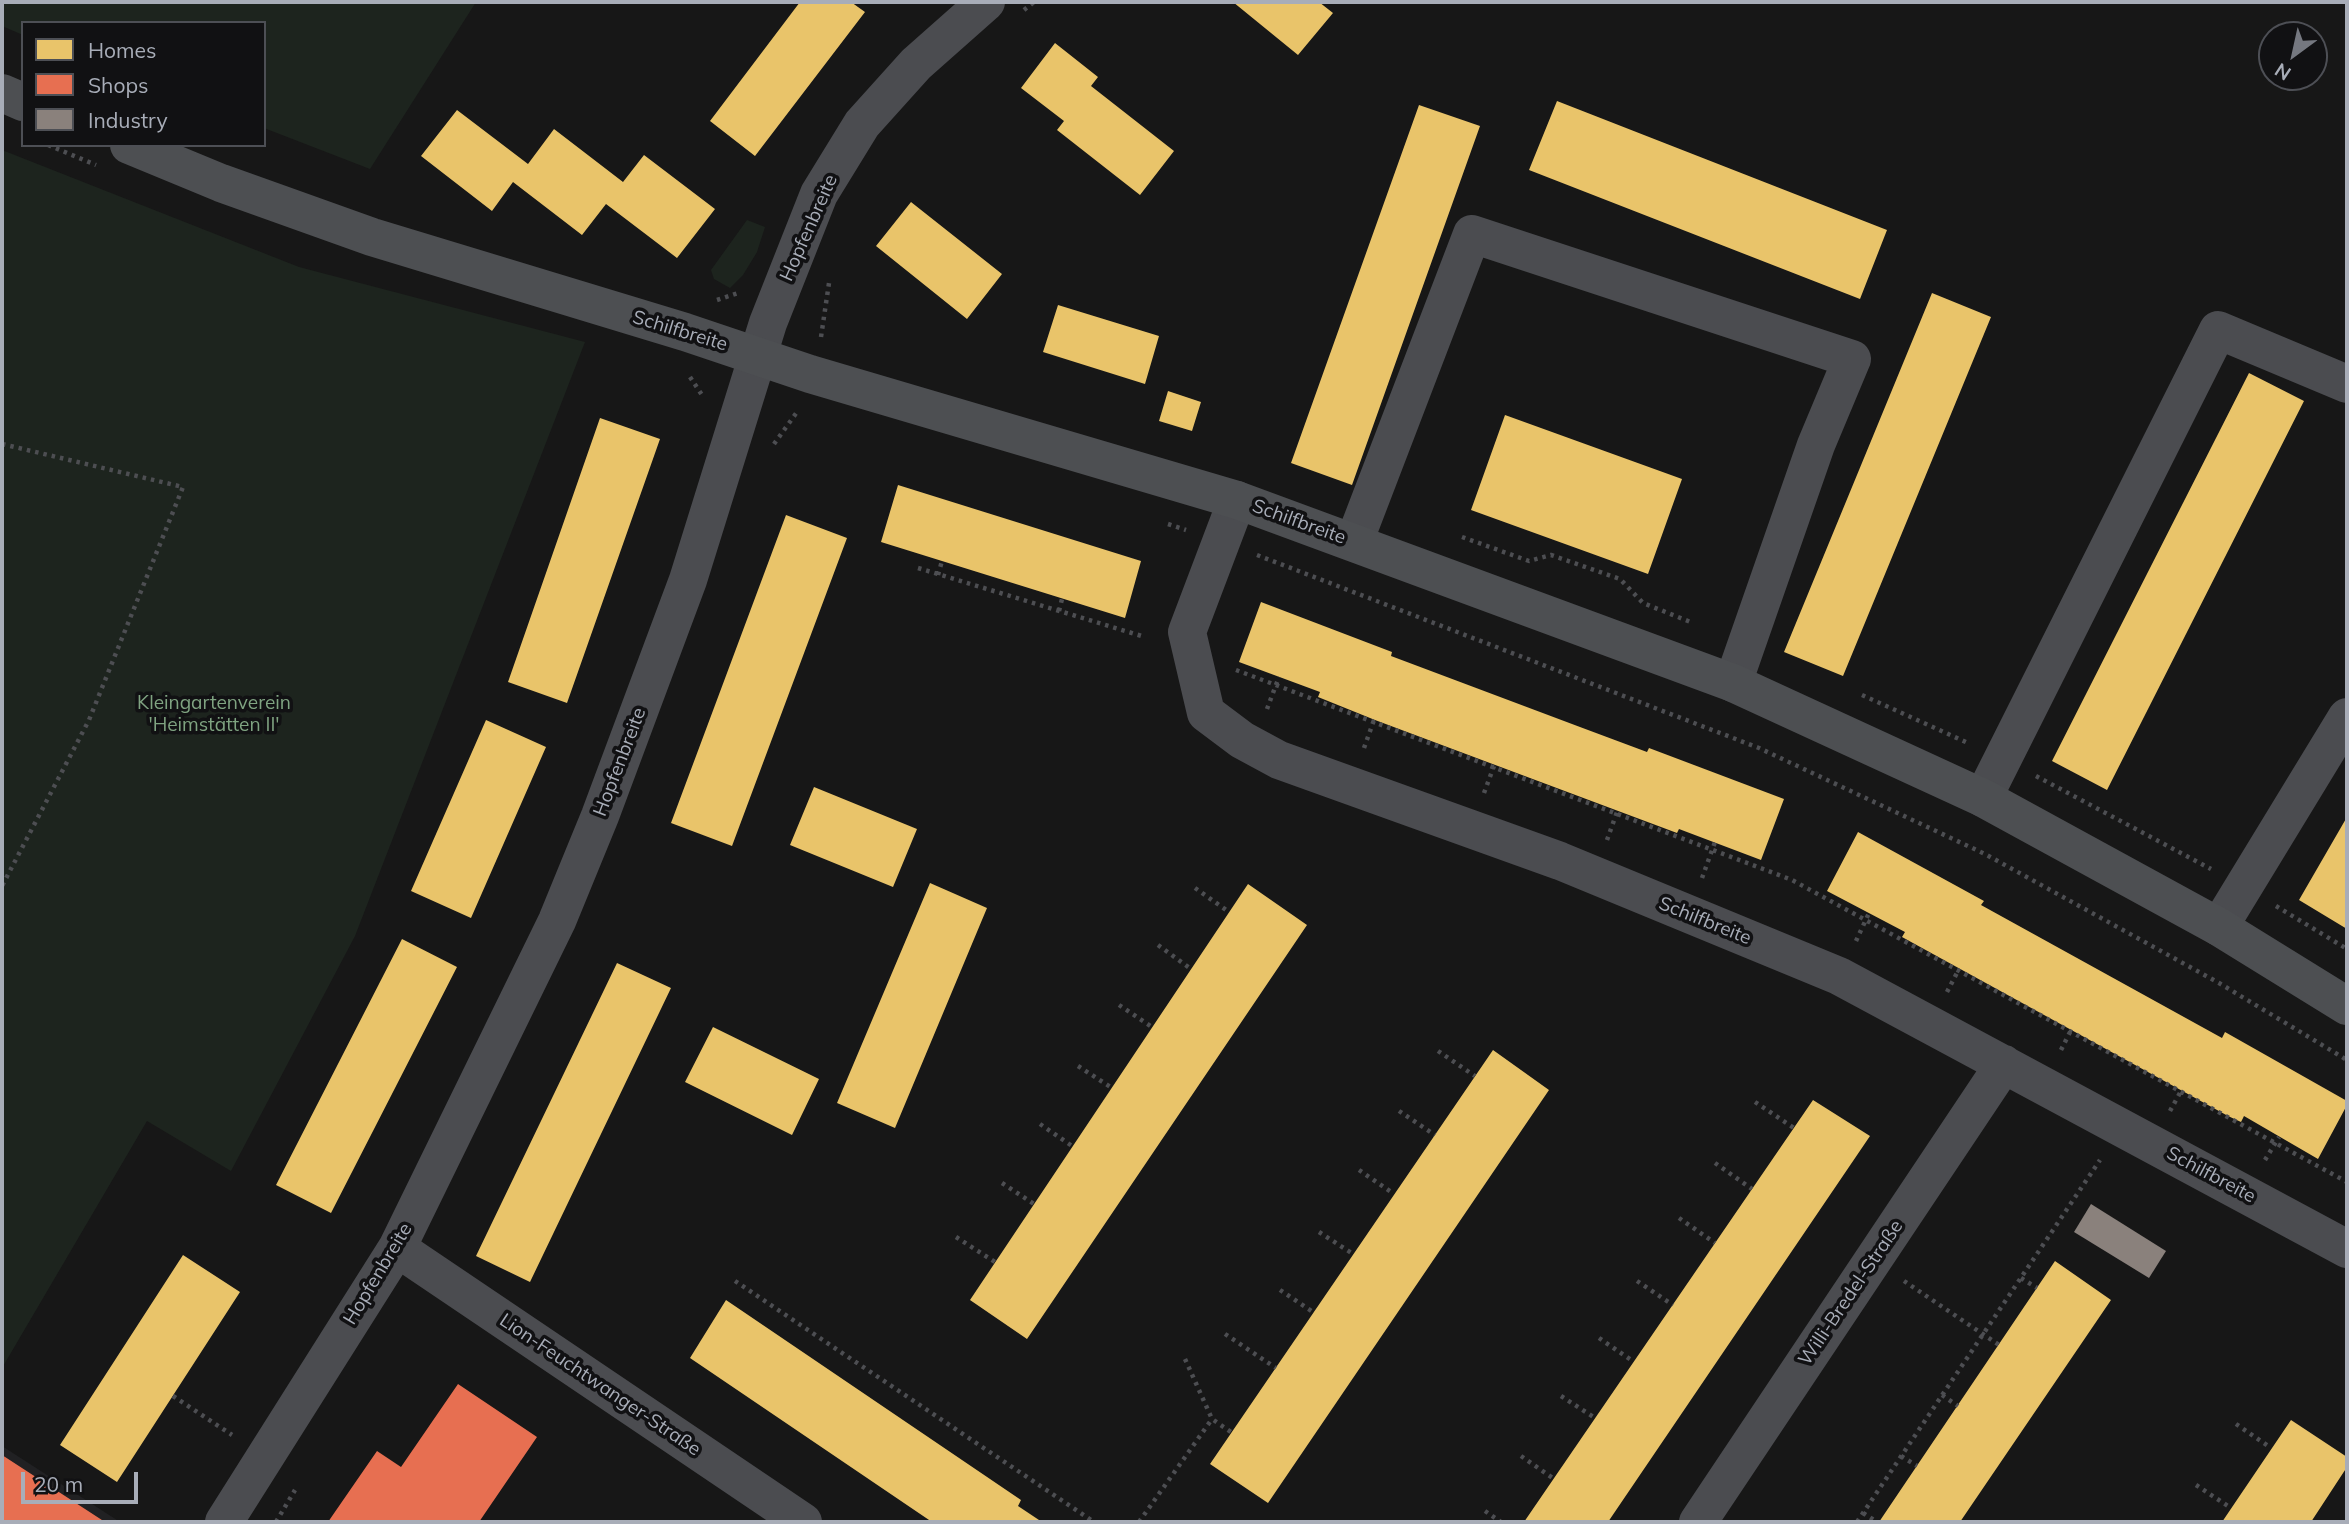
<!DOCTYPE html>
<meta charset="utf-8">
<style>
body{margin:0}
#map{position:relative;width:2349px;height:1524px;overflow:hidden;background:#171717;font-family:Mulish,sans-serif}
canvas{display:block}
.frame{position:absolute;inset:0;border:4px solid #a8adb8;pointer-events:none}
.legend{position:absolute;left:21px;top:21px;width:245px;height:126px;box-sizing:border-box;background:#111113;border:2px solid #4d4f55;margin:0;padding:9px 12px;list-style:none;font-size:21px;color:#a8adb8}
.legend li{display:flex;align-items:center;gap:14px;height:35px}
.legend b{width:35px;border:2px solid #4d4f55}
.north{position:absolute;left:2258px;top:21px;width:70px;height:70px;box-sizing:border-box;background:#111113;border:2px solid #4d4f55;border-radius:50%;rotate:213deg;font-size:19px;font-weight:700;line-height:28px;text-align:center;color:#a8adb8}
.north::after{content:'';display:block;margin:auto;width:24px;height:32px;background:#757880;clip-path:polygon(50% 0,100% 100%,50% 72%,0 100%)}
.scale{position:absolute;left:21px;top:1472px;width:117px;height:32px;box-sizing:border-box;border:4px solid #a8adb8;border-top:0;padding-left:9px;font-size:21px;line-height:24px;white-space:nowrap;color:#a8adb8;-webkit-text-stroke:5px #111113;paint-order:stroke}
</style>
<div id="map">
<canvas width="2349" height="1524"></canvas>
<div class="frame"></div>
<ul class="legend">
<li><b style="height:19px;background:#e9c46a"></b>Homes</li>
<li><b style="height:19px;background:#e76f51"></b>Shops</li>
<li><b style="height:19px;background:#8a817c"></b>Industry</li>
</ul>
<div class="north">N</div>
<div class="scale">20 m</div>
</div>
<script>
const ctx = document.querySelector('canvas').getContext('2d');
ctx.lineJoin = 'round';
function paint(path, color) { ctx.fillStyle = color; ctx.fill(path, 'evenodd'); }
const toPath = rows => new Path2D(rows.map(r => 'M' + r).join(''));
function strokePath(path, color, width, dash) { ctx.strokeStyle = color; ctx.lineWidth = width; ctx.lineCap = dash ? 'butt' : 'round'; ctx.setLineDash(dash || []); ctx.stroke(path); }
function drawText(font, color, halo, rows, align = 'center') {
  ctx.font = font + ' Mulish,sans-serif'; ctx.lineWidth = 7; ctx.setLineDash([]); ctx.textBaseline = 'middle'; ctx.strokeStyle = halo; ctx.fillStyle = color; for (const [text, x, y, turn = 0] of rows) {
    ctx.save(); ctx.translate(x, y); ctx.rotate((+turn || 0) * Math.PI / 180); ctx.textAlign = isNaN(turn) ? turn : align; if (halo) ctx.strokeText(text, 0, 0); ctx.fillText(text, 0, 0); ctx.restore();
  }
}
paint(toPath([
 [2,1446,120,1522,2,1522]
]), '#212123');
paint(toPath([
 [2,2,476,2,370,169,264,128,264,23,23,23,23,35,2,26],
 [2,150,299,267,585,342,355,936,231,1171,147,1121,2,1368],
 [747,220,765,227,757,252,743,275,730,288,714,279,711,270]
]), '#1d241e');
paint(toPath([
 [800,2,851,2,865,12,755,156,710,121],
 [1233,2,1319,2,1333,13,1298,55],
 [1055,43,1098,77,1091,86,1174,151,1140,195,1057,130,1064,121,1021,88],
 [1557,101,1887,230,1860,299,1529,170],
 [1419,105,1480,126,1352,485,1291,463],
 [457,110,528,164,554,129,623,182,644,155,715,209,677,258,606,204,582,235,513,182,492,211,421,156],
 [911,202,1002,274,967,319,876,246],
 [1932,293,1991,317,1843,676,1784,652],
 [1058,305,1159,336,1145,384,1043,352],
 [2249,373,2304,401,2107,790,2052,761],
 [1168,391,1201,402,1192,431,1159,421],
 [1505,415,1682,479,1648,574,1471,510],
 [600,418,660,439,567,703,508,682],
 [898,485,1141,561,1125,618,881,542],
 [786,515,847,538,732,846,671,823],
 [1261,602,1392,652,1391,656,1580,727,1647,752,1649,748,1784,799,1761,860,1679,829,1677,833,1375,720,1318,697,1320,692,1239,662],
 [486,720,546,747,471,918,411,891],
 [814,787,917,829,893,887,790,845],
 [2347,817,2347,929,2299,900],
 [1858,832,1984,901,1981,905,2222,1038,2225,1032,2347,1101,2347,1105,2318,1159,2244,1116,2241,1122,2228,1116,1902,937,1905,932,1827,891],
 [930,883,987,908,895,1128,837,1103],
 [1248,884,1307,925,1027,1339,970,1300],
 [402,939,457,967,331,1213,276,1185],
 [617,963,671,988,530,1282,476,1256],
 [713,1027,819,1079,792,1135,685,1082],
 [1493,1050,1549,1090,1268,1503,1210,1464],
 [1813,1100,1870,1136,1608,1522,1524,1522],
 [183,1255,240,1292,117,1482,60,1445],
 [2055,1261,2111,1300,1960,1522,1879,1522],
 [726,1300,1021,1500,1018,1506,1042,1522,932,1522,690,1358],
 [2291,1420,2347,1457,2347,1467,2311,1522,2222,1522]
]), '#e9c46a');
paint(toPath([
 [458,1384,537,1437,479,1522,328,1522,377,1451,401,1467],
 [2,1455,105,1522,2,1522]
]), '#e76f51');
paint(toPath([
 [2091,1204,2166,1251,2149,1278,2074,1232]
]), '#8a817c');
strokePath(toPath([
 [1024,10,1034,2],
 [48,145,96,165],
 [717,300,738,293],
 [821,337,829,283],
 [690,377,702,395],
 [2,444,183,487,89,720,2,886],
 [774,444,797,412],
 [1168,524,1186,530],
 [1462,537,1529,561,1551,555,1620,579,1643,603,1693,623],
 [1257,555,1759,748,1985,854,2219,983,2347,1060],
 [918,568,1145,637],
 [938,575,942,561],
 [1059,611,1062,599],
 [1236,670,1792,880,2347,1182],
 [1862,695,1968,743],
 [1267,709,1279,677],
 [1364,748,1374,720],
 [2036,776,2211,869],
 [1484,793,1494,766],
 [1607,840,1617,812],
 [1702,878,1715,842],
 [1195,888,1229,912],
 [2276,906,2347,949],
 [1856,941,1869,913],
 [1158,945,1191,969],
 [1947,992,1959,969],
 [1119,1005,1152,1027],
 [2061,1050,2071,1030],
 [1438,1051,1475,1076],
 [1078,1066,1112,1088],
 [1755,1102,1794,1128],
 [1399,1111,1435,1135],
 [2170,1111,2181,1091],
 [1040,1124,1072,1146],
 [2265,1160,2279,1137],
 [1715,1163,1752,1189],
 [1359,1170,1394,1194],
 [1002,1183,1034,1204],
 [1679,1218,1715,1243],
 [1319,1232,1353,1254],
 [956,1237,995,1262],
 [2021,1278,2037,1288],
 [735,1281,1094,1522],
 [1637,1281,1673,1305],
 [1904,1281,1999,1345],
 [1280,1290,1313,1312],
 [1225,1334,1276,1368],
 [1599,1338,1634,1362],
 [1185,1359,1212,1419,1231,1432],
 [1942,1395,1958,1406],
 [173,1396,232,1435],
 [1561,1396,1595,1418],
 [2236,1424,2271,1448],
 [1521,1456,1554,1479],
 [1901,1456,1917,1466],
 [2196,1485,2231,1508],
 [1485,1511,1501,1522],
 [1863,1513,1877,1522],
 [276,1522,295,1490],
 [1139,1522,1212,1419],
 [1857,1522,2100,1160]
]), '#4d4e52', 4.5, [3.5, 5]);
strokePath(toPath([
 [1237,500,1187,632,1206,713,1242,740,1279,760,1560,861,1839,976,2347,1249],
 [1354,542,1472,234,1852,359,1816,445,1733,683],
 [1983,798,2218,330,2347,384],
 [2219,927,2347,717],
 [397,1248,803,1522],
 [224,1522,397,1248,557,921,600,816,688,580,768,323,819,194,862,124,916,64,986,2],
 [1698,1522,2004,1064]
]), '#4b4c50', 38);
strokePath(toPath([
 [2,93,23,102],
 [129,145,221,183,372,237,685,332,810,374,1237,500,1733,683,1983,798,2219,927,2347,1006]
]), '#4d4f52', 38);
drawText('19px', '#a8adb8', '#111113', [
 ["Hopfenbreite",809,228,-66],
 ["Schilfbreite",680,331,17],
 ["Schilfbreite",1299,522,20],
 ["Hopfenbreite",620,762,-69],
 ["Schilfbreite",1705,921,22],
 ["Schilfbreite",2211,1175,28],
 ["Hopfenbreite",378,1274,-59],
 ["Willi-Bredel-Straße",1851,1293,-56],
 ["Lion-Feuchtwanger-Straße",600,1385,34]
]);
drawText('19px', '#7fa381', '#111113', [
 ["Kleingartenverein",214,703],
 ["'Heimstätten II'",214,725]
]);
</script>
